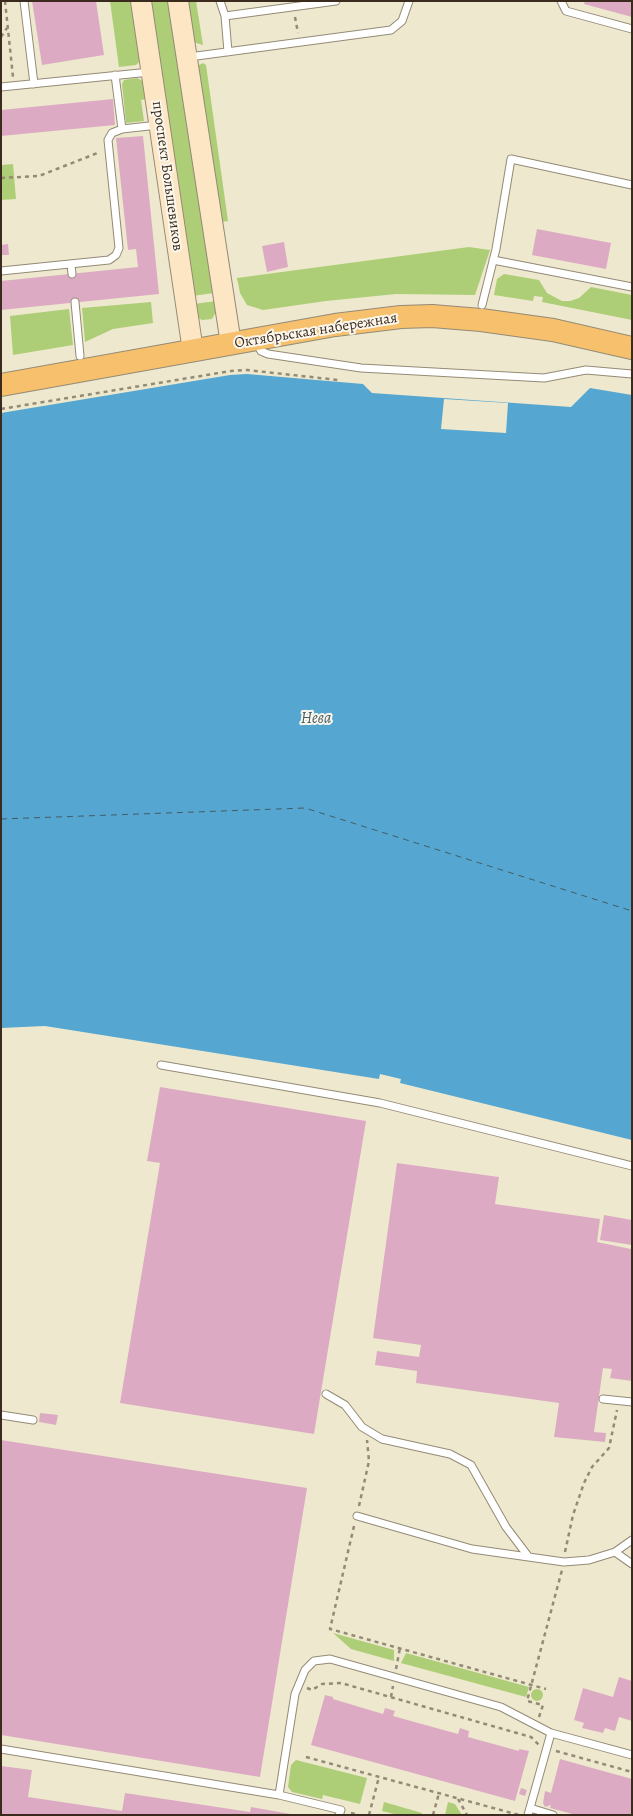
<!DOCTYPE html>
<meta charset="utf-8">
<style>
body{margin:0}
#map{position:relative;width:633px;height:1816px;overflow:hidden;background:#eee9ce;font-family:Alegreya,serif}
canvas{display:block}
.frame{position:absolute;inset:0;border:2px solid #3b2a1e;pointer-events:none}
</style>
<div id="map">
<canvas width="633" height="1816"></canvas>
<div class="frame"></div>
</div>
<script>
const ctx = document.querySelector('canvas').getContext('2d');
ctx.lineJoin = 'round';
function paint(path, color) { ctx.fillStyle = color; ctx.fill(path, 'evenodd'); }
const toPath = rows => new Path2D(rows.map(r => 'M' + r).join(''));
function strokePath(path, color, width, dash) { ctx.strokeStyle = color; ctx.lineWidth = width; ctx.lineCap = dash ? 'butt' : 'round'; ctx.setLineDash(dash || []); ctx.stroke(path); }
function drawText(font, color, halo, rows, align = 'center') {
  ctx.font = font + ' Alegreya,serif'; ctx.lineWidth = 4; ctx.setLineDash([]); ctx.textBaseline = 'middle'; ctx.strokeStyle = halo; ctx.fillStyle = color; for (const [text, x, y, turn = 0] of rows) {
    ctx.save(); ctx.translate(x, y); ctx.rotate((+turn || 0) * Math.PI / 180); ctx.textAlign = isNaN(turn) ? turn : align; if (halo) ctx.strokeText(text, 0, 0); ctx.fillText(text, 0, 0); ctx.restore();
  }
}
paint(toPath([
 [110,1,132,1,141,60,136,65,119,67],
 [149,1,170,1,214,293,192,296],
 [187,1,196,1,203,45,193,42],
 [203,63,206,65,228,221,221,222,197,66],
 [137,78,145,82,147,99,141,100,144,121,126,123,122,84,124,80],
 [13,164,16,199,1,200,1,165],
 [469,247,490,250,475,295,396,294,326,301,263,310,247,305,240,293,237,278],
 [504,274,539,280,547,293,562,301,570,301,579,298,591,287,632,295,632,320,542,302,543,297,534,296,533,301,494,295,497,279],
 [216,301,217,310,212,319,202,320,198,318,194,304],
 [151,302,153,323,113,329,85,342,82,308],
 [69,309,73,345,13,355,10,316],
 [333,1633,394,1650,394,1661,351,1649],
 [406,1653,529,1687,526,1697,401,1663],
 '531 1695a6 6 0 1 1 12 0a6 6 0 1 1-12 0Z',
 [296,1760,367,1778,360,1804,323,1795,322,1799,292,1792,288,1787,291,1765],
 [384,1802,422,1813,421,1815,398,1815,382,1811],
 [448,1802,455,1804,462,1815,445,1815]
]), '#adce76');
paint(toPath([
 [247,374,363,384,372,393,571,407,590,388,632,395,632,1140,400,1083,401,1079,380,1074,379,1079,45,1026,1,1028,1,413,230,375]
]), '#55a6d0');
paint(toPath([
 [444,399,508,403,506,433,441,429]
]), '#eee9ce');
strokePath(toPath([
 [1,819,305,808,632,911]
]), '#455c65', 1, [6, 5]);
paint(toPath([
 [32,1,96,1,104,55,42,65],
 [585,1,631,1,632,17,584,4],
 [113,99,115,125,1,136,1,110],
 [143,136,159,294,1,310,1,281,138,267,136,249,128,250,116,138],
 [537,229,611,243,606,269,532,255],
 [284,242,288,267,267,272,262,246],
 [8,244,9,255,1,255,1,245],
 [160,1087,366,1121,314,1434,120,1403,160,1163,147,1161],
 [397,1163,499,1177,495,1204,600,1219,597,1242,631,1249,632,1381,610,1378,612,1369,603,1368,594,1432,606,1433,605,1442,554,1437,559,1403,416,1383,417,1371,375,1365,377,1351,419,1357,421,1345,373,1338],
 [604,1215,632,1220,632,1245,600,1240],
 [40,1413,58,1415,56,1425,39,1422],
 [1,1440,307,1488,260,1777,1,1735],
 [619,1677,632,1681,632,1721,619,1717,615,1731,605,1728,603,1733,582,1728,584,1723,574,1720,583,1688,613,1697],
 [325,1695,333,1697,333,1699,383,1714,385,1708,395,1711,393,1716,458,1734,460,1728,469,1731,468,1737,519,1751,519,1749,529,1751,515,1801,311,1745],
 [560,1759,632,1779,632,1815,576,1815,550,1808,551,1805,545,1807,543,1803,545,1791,551,1793],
 [1,1766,32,1770,28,1797,122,1811,125,1793,250,1812,251,1807,296,1815,1,1815],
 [521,1788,527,1790,525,1796,519,1794]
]), '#dcabc3');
const service = toPath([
 [24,1,34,84],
 [220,1,225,16,228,52],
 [561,1,566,11,632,29],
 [225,16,336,1],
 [189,57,391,30,402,21,409,1],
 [1,87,150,72],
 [122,129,158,125],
 [493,260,632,287],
 [71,264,72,274],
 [1,271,109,260,116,255,119,248,108,140,112,133,122,129,115,75],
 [75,302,80,356],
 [482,305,496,249,511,159,632,185],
 [256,342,261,351,268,354,361,368,544,378,586,370,632,374],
 [161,1065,380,1103,632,1166],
 [326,1394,345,1405,362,1427,382,1439,450,1454,471,1465,506,1527,528,1556],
 [603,1399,632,1402],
 [1,1415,33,1420],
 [357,1516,472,1549,564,1562,589,1560,615,1552,632,1540],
 [615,1552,632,1564],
 [1,1749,279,1795,341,1810,339,1815],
 [279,1795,295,1694,305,1670,314,1661,330,1659,501,1707,551,1733,632,1755],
 [530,1808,553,1815],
 [528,1815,551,1733]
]);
const secondary = toPath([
 [141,1,193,351],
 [178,1,231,344]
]);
const primary = toPath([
 [1,385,335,325,401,317,432,316,481,320,553,330,632,348]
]);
strokePath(service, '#948a76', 9);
strokePath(secondary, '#948a76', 22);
strokePath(primary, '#948a76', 24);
strokePath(toPath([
 [5,1,13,77],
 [295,17,298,33],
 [1,37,7,28],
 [1,178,39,176,100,152],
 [1,409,231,371,247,370,338,380],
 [359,1506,369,1461,367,1440],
 [354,1526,330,1629,546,1689],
 [565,1552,573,1515,584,1483,592,1467,609,1448,617,1410],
 [396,1669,400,1648],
 [307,1688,312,1690,322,1684,341,1683,531,1737,539,1745],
 [391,1697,393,1686],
 [539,1717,543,1705,527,1701,562,1570],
 [556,1751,632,1772],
 [306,1757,519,1815],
 [458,1799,467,1815],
 [351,1813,359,1815],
 [369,1815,379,1777],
 [433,1815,439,1793]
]), '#948a76', 2.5, [4, 4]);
strokePath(service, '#fff', 7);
strokePath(secondary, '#fce6c4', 20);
strokePath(primary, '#f7c06c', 22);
drawText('15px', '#3b2a1e', '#fbf7ec', [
 ["проспект Большевиков",167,176,82],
 ["Октябрьская набережная",316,331,-9]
]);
drawText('italic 16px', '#455c65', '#fbf7ec', [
 ["Нева",316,719]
]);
</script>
